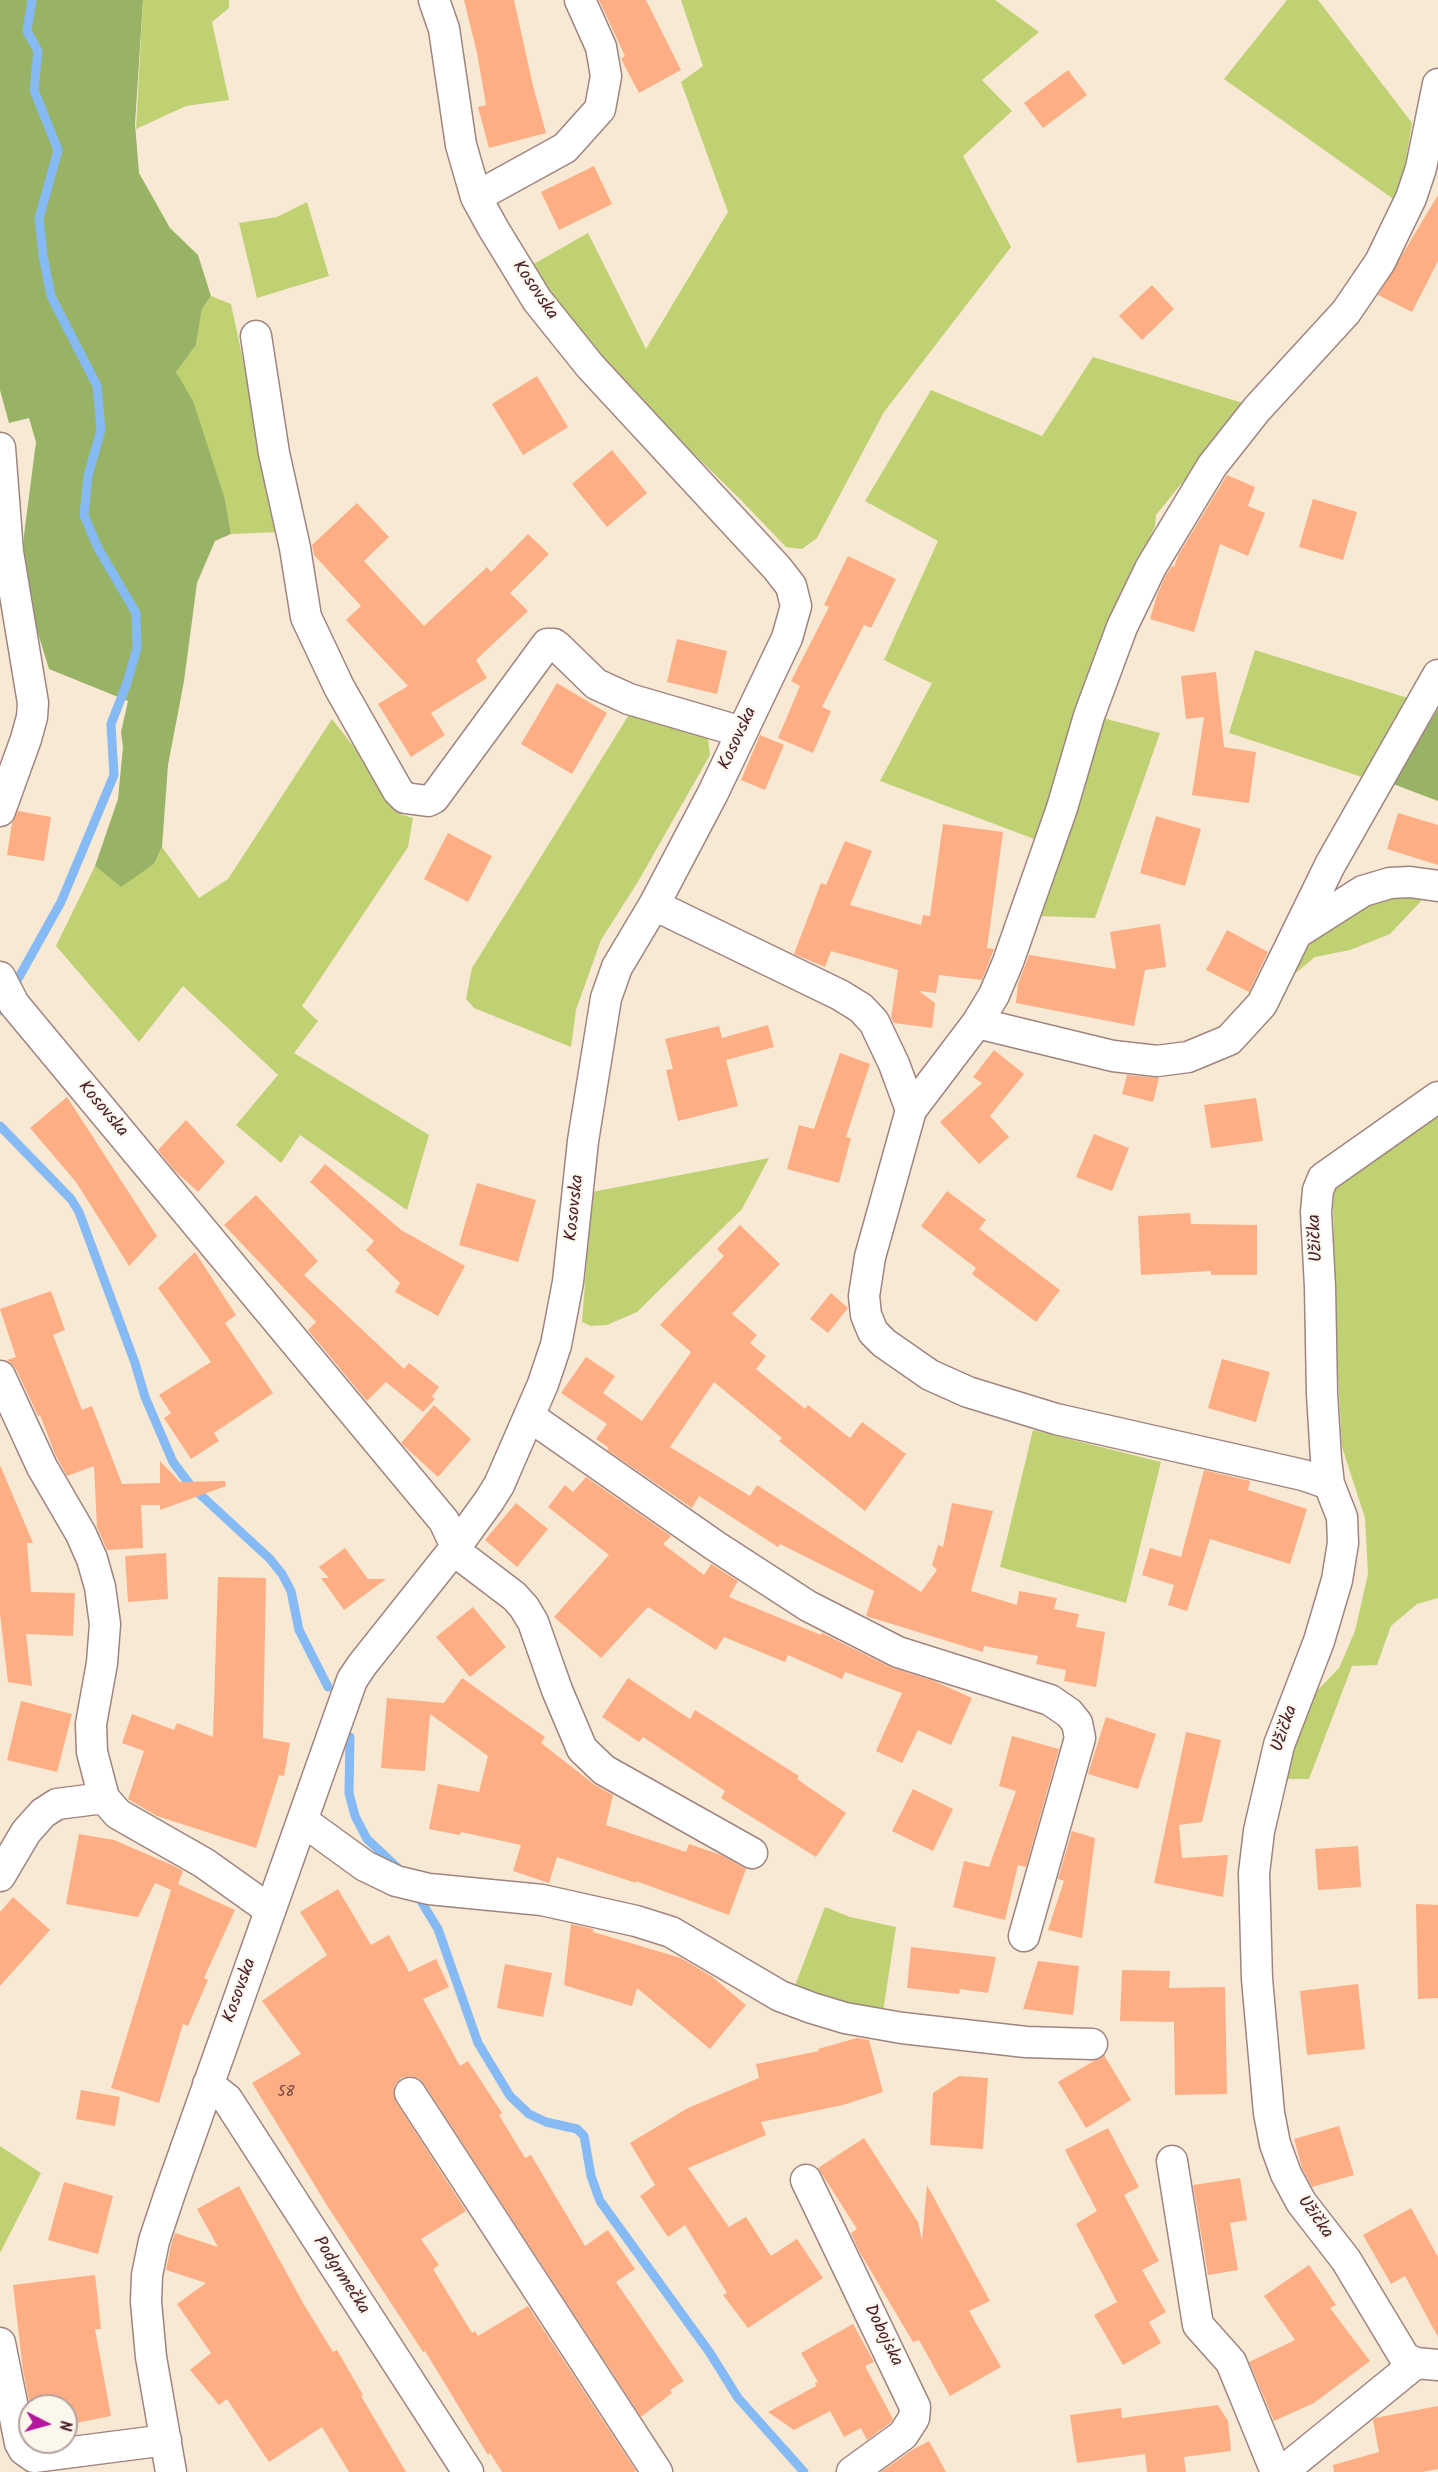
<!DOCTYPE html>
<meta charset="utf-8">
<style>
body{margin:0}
#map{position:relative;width:1438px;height:2472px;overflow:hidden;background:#f7e9d4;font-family:Kalam,sans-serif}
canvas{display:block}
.north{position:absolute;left:18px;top:2394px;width:60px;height:60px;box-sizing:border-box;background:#fbf7ec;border:2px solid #b4a19f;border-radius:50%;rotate:96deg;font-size:16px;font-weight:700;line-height:24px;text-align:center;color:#4a1f2b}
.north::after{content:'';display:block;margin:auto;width:21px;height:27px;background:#b5179e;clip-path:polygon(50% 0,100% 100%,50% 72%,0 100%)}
</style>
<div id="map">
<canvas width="1438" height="2472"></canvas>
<div class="north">N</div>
</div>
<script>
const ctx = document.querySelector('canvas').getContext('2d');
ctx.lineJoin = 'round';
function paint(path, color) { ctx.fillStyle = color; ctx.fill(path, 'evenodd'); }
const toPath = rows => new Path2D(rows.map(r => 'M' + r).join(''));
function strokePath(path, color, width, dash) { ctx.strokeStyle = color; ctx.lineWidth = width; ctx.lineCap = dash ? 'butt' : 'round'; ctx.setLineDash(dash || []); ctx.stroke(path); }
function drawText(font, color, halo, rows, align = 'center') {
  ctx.font = font + ' Kalam,sans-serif'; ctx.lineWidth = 4.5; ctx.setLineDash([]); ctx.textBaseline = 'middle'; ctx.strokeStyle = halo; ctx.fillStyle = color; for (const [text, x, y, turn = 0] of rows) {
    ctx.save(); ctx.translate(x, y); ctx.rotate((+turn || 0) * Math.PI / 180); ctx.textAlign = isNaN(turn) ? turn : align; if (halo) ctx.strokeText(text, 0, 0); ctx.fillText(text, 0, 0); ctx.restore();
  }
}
paint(toPath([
 [143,0,229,0,229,8,212,22,229,100,186,106,136,129],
 [681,0,995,0,1039,32,982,80,1012,111,963,156,1011,247,884,412,817,538,802,549,786,547,739,498,625,387,584,339,532,265,588,233,646,349,728,212,681,82,703,66],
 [1287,0,1318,0,1412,123,1399,203,1224,79],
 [307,202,329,276,257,298,239,223,277,217],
 [211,296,231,304,280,532,231,534,225,499,176,371,196,345,202,309],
 [1093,357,1246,404,1156,515,1155,526,1100,650,1037,840,880,781,933,681,931,683,884,660,938,541,865,501,931,390,1042,436],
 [1255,650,1411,699,1362,777,1229,733],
 [630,713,708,738,710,755,639,880,601,940,576,1010,571,1047,474,1008,466,999,472,968],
 [1099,717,1160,733,1095,918,1037,916],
 [332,719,373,771,399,814,413,818,408,847,302,1006,318,1021,294,1053,429,1135,407,1210,300,1135,281,1163,236,1125,278,1075,183,986,139,1042,56,946,95,866,121,886,154,864,162,847,199,898,228,879],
 [1377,895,1425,897,1390,934,1350,950,1315,957,1292,976,1307,941],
 [1438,1110,1438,1598,1417,1604,1391,1626,1377,1665,1352,1666,1309,1779,1279,1779,1315,1693,1339,1668,1355,1631,1368,1574,1365,1518,1342,1447,1337,1359,1333,1206,1335,1187],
 [769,1158,742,1209,637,1312,607,1325,591,1326,582,1322,592,1192],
 [1033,1430,1161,1462,1126,1603,1000,1567],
 [825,1907,850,1917,896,1927,883,2012,850,2005,794,1988],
 [0,2146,41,2173,0,2253]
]), '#c0d174');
paint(toPath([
 [0,0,143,0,135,124,139,173,170,228,198,255,211,296,202,309,196,345,176,372,193,401,225,499,231,534,215,541,197,583,184,681,168,765,162,847,154,864,121,887,95,866,118,799,123,747,121,732,128,701,49,669,23,585,24,535,36,442,29,418,9,423,0,390],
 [1438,709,1438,801,1393,784]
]), '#98b366');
strokePath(toPath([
 [0,1011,61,902,114,775,111,724,127,683,137,648,136,613,98,548,84,515,88,476,101,430,97,386,51,296,43,255,39,219,58,150,34,90,38,51,27,31,32,0],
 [0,1126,71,1199,79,1212,135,1363,145,1397,173,1462,191,1486,270,1559,282,1574,291,1591,299,1630,328,1687],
 [350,1737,349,1793,355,1816,367,1839,399,1869],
 [416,1893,438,1929,478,2043,510,2096,529,2114,546,2122,577,2129,584,2136,591,2176,600,2201,710,2353,738,2398,804,2472]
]), '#86baf4', 9);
paint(toPath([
 [464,0,514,0,533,86,546,133,489,148,478,107,486,105,477,53],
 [599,0,646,0,681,70,639,93,621,59,625,56],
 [1068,70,1087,95,1043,128,1024,103],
 [594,166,612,204,559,230,541,192],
 [1438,195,1438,261,1412,312,1378,295],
 [1152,285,1174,309,1142,340,1119,316],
 [537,376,568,427,523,455,492,404],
 [612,450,647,493,607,527,572,484],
 [1227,475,1255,487,1248,506,1265,513,1248,556,1220,544,1194,632,1150,619,1157,595,1166,575,1172,566,1174,567,1179,554],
 [1313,499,1357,512,1343,560,1299,547],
 [357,503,389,537,364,561,424,626,487,567,491,572,528,534,549,554,510,593,528,611,476,660,487,678,431,713,445,735,411,757,378,704,408,686,346,620,361,606,314,555,312,545],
 [848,556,896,579,871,628,864,625,822,707,831,711,813,753,778,738,800,686,791,681,829,607,824,605],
 [677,639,727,651,717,694,667,682],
 [1216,672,1224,747,1256,752,1249,803,1192,795,1204,717,1186,719,1181,676],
 [557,683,607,713,572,774,521,744],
 [760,735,784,745,765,790,741,780],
 [18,811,51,817,44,861,7,855,12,823],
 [1398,813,1438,825,1438,865,1387,849],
 [1156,816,1201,829,1185,886,1140,873],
 [943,824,1003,832,987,948,994,949,982,980,939,975,936,993,919,991,935,1003,932,1028,894,1023,891,1018,898,970,831,951,825,967,794,954,821,883,826,885,845,841,872,851,850,905,921,925,923,915,930,916],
 [448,833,492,856,468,902,424,879],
 [1160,924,1166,967,1145,970,1134,1026,1016,1003,1018,984,1029,955,1116,969,1110,932],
 [1227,930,1268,952,1249,992,1206,970],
 [768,1025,774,1047,726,1060,738,1106,678,1121,666,1070,673,1069,665,1039,719,1026,722,1038],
 [994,1050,1024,1074,990,1116,1009,1137,979,1164,940,1122,982,1083,973,1077],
 [840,1053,870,1064,846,1137,851,1138,839,1183,787,1169,799,1125,814,1129],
 [1127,1075,1159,1078,1153,1102,1122,1094],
 [67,1097,157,1236,129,1266,76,1182,30,1128],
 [1256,1098,1263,1141,1211,1148,1204,1105],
 [186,1120,225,1162,198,1192,174,1170,158,1150],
 [1094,1134,1129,1148,1112,1191,1076,1177],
 [325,1164,401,1230,465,1266,438,1316,395,1292,400,1283,366,1250,374,1241,310,1182],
 [477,1183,536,1200,518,1262,459,1245],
 [947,1191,986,1220,979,1229,1060,1290,1036,1322,972,1274,976,1268,921,1226],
 [256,1195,318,1261,304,1275,404,1369,409,1363,439,1387,432,1396,435,1399,423,1412,386,1382,367,1401,308,1330,316,1322,224,1225],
 [1190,1213,1191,1224,1257,1225,1257,1275,1211,1275,1211,1271,1141,1275,1138,1216],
 [740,1225,780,1264,732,1314,757,1335,750,1343,766,1356,756,1369,805,1409,808,1405,850,1438,862,1422,906,1454,865,1511,779,1441,782,1438,714,1382,670,1447,750,1496,757,1485,921,1592,937,1570,932,1565,938,1545,943,1547,952,1503,993,1511,971,1591,1017,1605,1019,1591,1057,1598,1054,1609,1079,1614,1076,1627,1105,1632,1096,1687,1064,1681,1066,1670,1036,1664,1038,1656,984,1646,983,1652,866,1616,874,1591,780,1544,778,1547,699,1496,692,1508,607,1450,609,1448,596,1439,607,1424,561,1393,586,1357,615,1376,603,1393,642,1421,691,1352,660,1325,724,1256,717,1249],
 [195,1252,236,1315,225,1323,273,1393,214,1433,219,1441,191,1459,164,1418,171,1413,159,1395,211,1362,158,1288],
 [51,1291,65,1330,53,1335,82,1410,92,1406,122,1484,160,1483,160,1461,180,1482,225,1481,226,1486,160,1510,160,1505,141,1505,143,1548,107,1550,97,1527,94,1466,67,1476,55,1454,40,1415,38,1416,16,1369,7,1360,16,1357,0,1309],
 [831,1293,848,1308,828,1333,810,1319],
 [1222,1359,1270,1372,1256,1422,1208,1408],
 [434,1405,471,1439,438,1477,401,1443],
 [0,1465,33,1543,27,1543,31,1592,75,1593,73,1636,26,1634,32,1686,8,1682,0,1614],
 [1204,1470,1250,1481,1248,1490,1307,1509,1290,1564,1210,1539,1187,1611,1168,1605,1174,1585,1142,1575,1150,1548,1181,1557],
 [586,1477,671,1536,663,1544,704,1575,711,1564,738,1581,729,1597,821,1635,822,1633,890,1667,934,1681,972,1698,951,1745,918,1730,902,1763,876,1751,902,1693,845,1672,842,1679,788,1655,785,1662,724,1637,716,1650,648,1607,601,1658,554,1617,609,1555,548,1507,565,1485,573,1492],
 [516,1503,548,1529,517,1567,485,1540],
 [345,1548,368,1579,386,1579,344,1610,321,1578,329,1578,319,1567],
 [166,1553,168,1599,128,1602,125,1556],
 [218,1577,266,1578,263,1738,290,1743,284,1776,279,1775,256,1848,157,1816,128,1799,144,1751,122,1743,132,1714,174,1730,177,1723,213,1737],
 [473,1607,506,1647,470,1677,436,1637],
 [462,1678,545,1737,541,1743,595,1785,613,1795,606,1825,686,1852,689,1844,721,1855,746,1869,729,1915,636,1881,636,1883,557,1857,549,1883,513,1871,521,1845,461,1832,460,1835,429,1829,438,1784,479,1792,488,1756,430,1714,425,1771,381,1768,387,1698,444,1703],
 [628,1678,690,1719,695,1710,799,1776,797,1779,846,1813,816,1857,721,1798,725,1791,643,1737,639,1742,602,1717],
 [21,1701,72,1714,57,1772,7,1760],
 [1106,1717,1156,1734,1138,1789,1088,1774],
 [1186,1732,1221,1740,1202,1822,1179,1825,1182,1858,1228,1855,1223,1897,1154,1883],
 [1012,1736,1059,1749,1026,1867,1018,1865,1005,1920,953,1907,964,1861,989,1867,1016,1791,999,1786],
 [913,1789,953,1809,933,1851,892,1831],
 [1072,1831,1095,1838,1082,1938,1048,1930,1064,1881,1058,1879],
 [79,1834,114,1840,174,1866,183,1871,178,1884,235,1910,204,1978,208,1980,188,2026,183,2024,159,2103,111,2088,171,1890,155,1883,138,1917,66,1904],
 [1358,1846,1361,1887,1318,1890,1315,1849],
 [338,1889,371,1945,389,1935,409,1972,436,1959,449,1987,423,1999,460,2066,468,2061,502,2113,499,2115,525,2158,531,2155,585,2246,608,2230,635,2269,616,2282,684,2381,670,2390,672,2393,641,2417,424,2084,418,2078,410,2076,401,2078,395,2085,393,2093,396,2102,466,2211,421,2239,439,2265,433,2269,472,2333,475,2331,478,2336,528,2306,636,2471,634,2472,502,2472,490,2453,488,2455,425,2351,423,2352,328,2207,252,2083,301,2054,262,2001,327,1955,300,1912],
 [13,1897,50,1930,0,1986,0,1912],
 [1416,1904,1438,1905,1438,1998,1418,1999],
 [571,1924,593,1929,593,1932,681,1958,711,1976,746,2005,710,2049,637,1988,632,2006,564,1985],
 [911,1947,996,1957,988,1993,960,1989,959,1994,907,1988],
 [1038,1961,1079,1966,1073,2015,1023,2009],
 [505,1964,552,1973,543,2017,497,2008],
 [1122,1970,1170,1971,1169,1988,1225,1987,1227,2094,1175,2095,1174,2022,1120,2021],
 [1358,1984,1365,2049,1307,2055,1300,1991],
 [857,2038,869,2040,883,2092,843,2105,761,2122,766,2135,688,2168,729,2227,746,2217,771,2256,797,2239,823,2278,748,2328,723,2295,727,2293,685,2225,668,2237,640,2196,655,2185,630,2143,688,2108,759,2078,756,2064,819,2051,818,2049],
 [1104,2055,1131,2100,1086,2128,1058,2082],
 [959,2076,988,2078,983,2149,930,2145,933,2093],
 [81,2090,120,2097,115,2126,76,2119],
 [1339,2126,1354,2175,1312,2187,1302,2168,1294,2139],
 [1108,2128,1139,2187,1124,2195,1159,2261,1142,2270,1166,2312,1149,2322,1161,2343,1123,2365,1094,2315,1117,2302,1076,2224,1097,2211,1065,2150],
 [864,2138,918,2222,922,2240,927,2185,990,2301,969,2311,1001,2367,950,2396,919,2340,913,2342,859,2251,851,2233,857,2229,818,2168],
 [1240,2178,1247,2220,1230,2223,1238,2270,1208,2275,1193,2185],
 [64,2182,113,2196,98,2254,48,2240],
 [239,2186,303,2303,333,2352,337,2350,363,2395,361,2396,406,2472,349,2472,322,2427,269,2462,227,2399,219,2405,190,2370,211,2353,177,2304,206,2283,166,2270,171,2245,175,2233,218,2247,197,2209],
 [1411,2208,1438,2257,1438,2337,1405,2276,1391,2284,1363,2235],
 [1309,2265,1336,2305,1330,2308,1370,2361,1314,2403,1274,2421,1249,2362,1295,2340,1264,2296],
 [95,2275,101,2329,95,2329,111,2416,71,2424,69,2414,66,2415,66,2406,30,2406,23,2370,13,2285],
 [853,2324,874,2362,865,2366,893,2419,890,2423,867,2440,861,2428,844,2437,830,2411,794,2430,768,2412,816,2386,815,2383,818,2382,801,2353],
 [1218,2405,1228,2421,1231,2451,1184,2457,1186,2472,1147,2472,1145,2454,1077,2463,1070,2415,1121,2408,1122,2418],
 [1438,2406,1438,2469,1422,2472,1334,2472,1333,2465,1379,2452,1373,2420,1375,2418],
 [929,2441,946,2472,881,2472,912,2450]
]), '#fdae84');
const minor = toPath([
 [476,197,565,148,600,109,606,76,601,47,580,0],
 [256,336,274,453,295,548,306,617,339,687,398,791,405,798,428,801,434,798,547,644,554,644,558,647,596,684,629,699,742,732],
 [0,448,8,552,33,703,32,717,26,739,0,811],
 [654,905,840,995,861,1008,874,1022,894,1064,911,1110],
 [1297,933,1363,891,1390,883,1410,882,1438,886],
 [0,977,14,1004,444,1521,460,1555,514,1596,524,1607,533,1622,557,1690,582,1749,604,1770,752,1853],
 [977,1023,1113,1056,1157,1061,1188,1057,1229,1040,1262,1004,1330,865,1438,675],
 [1438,1097,1323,1178,1318,1190,1316,1212,1320,1287,1322,1394,1326,1459,1329,1484,1342,1517,1343,1543,1337,1580,1319,1641,1279,1745,1259,1831,1254,1873,1257,1979,1269,2113,1275,2144,1286,2174,1301,2202,1346,2260,1405,2358,1416,2363,1438,2365],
 [0,1376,42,1467,81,1534,92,1559,100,1587,105,1624,102,1663,91,1724,92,1752,104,1798,118,1814,204,1863,270,1910],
 [529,1416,714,1545,808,1606,898,1652,1050,1700,1069,1713,1077,1723,1080,1738,1024,1936],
 [1329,1484,1303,1475,1056,1419,968,1392,930,1375,884,1343,873,1332,866,1315,864,1296,870,1257,911,1110,977,1023,994,995,1008,962,1062,808,1089,716,1122,627,1151,567,1212,466,1257,409,1346,312,1380,262,1411,198,1421,168,1438,84],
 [303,1821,365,1866,396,1881,429,1889,542,1900,636,1921,671,1932,780,1996,812,2008,845,2018,902,2028,1026,2042,1092,2044],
 [0,1876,26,1832,43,1813,57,1804,104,1798],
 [208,2084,227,2099,468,2472],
 [410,2093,657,2472],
 [1172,2161,1198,2325,1231,2362,1276,2472],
 [806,2180,915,2407,914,2418,903,2435,852,2472],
 [0,2343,20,2443,24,2450,34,2457,166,2440],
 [171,2472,151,2357,146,2302,147,2275,154,2241,170,2193,352,1680,362,1665,455,1548,489,1501,499,1485,543,1384,556,1345,568,1282,583,1141,606,998,617,967,654,905,713,793,787,638,796,606,791,586,777,568,590,366,537,300,493,228,476,197,461,145,444,29,434,0],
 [1282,2472,1416,2363]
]);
strokePath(minor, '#a08480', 33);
strokePath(minor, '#fff', 30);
drawText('15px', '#774341', null, [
 ["58",286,2093]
]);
drawText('18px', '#4a1f2b', '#fbf7ec', [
 ["Kosovska",534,291,56],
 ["Kosovska",739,739,-65],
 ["Kosovska",102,1110,50],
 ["Kosovska",576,1208,-84],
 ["Užička",1317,1238,-93],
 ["Užička",1286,1729,-71],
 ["Kosovska",241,1991,-70],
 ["Užička",1314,2218,55],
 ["Podgrmečka",340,2276,57],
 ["Dobojska",882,2336,64]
]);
</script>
